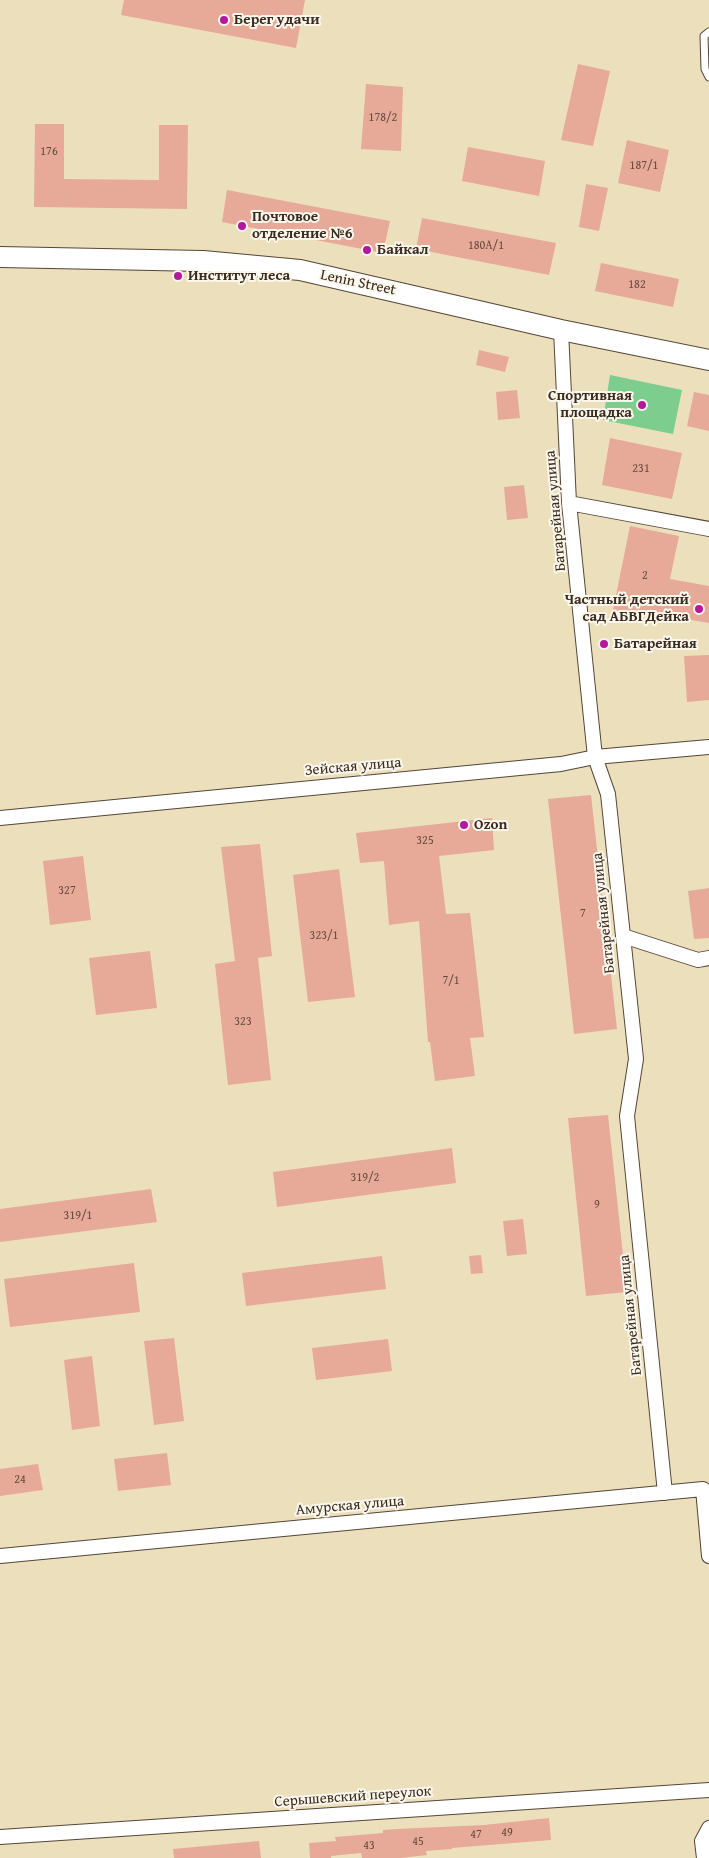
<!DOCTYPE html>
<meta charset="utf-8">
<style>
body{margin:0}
canvas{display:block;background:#ecdfbc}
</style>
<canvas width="709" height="1858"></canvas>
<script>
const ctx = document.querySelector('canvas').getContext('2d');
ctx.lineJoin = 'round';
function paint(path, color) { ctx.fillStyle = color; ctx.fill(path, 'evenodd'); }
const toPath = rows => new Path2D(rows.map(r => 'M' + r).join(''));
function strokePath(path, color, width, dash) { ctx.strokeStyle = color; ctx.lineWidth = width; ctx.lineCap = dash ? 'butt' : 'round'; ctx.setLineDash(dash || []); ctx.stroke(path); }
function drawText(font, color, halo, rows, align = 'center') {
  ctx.font = font + ' "Gentium Book Plus",serif'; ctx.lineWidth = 4; ctx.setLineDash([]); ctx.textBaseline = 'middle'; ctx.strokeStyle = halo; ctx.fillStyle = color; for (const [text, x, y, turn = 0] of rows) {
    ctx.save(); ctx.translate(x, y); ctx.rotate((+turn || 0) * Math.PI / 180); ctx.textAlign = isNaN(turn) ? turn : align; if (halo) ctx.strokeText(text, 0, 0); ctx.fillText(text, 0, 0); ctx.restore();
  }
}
paint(toPath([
 [610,375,682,390,673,434,603,420]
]), '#7ccd8e');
paint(toPath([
 [124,0,305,0,296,48,121,15],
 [578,64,610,71,593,146,561,140],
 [366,84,403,87,401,151,361,149],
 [35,124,64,124,64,179,159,180,159,125,188,125,187,209,34,207],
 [627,140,669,150,660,192,618,183],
 [468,147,545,161,539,196,462,181],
 [586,184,608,188,599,231,579,227],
 [227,190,390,221,383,253,222,222],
 [422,218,556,243,549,275,416,249],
 [601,263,679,279,673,307,595,291],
 [479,350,509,357,505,372,476,365],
 [517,390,520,418,498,420,496,392],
 [694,392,709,395,709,431,687,426],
 [610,438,682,453,672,499,602,485],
 [524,485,528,518,507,520,504,487],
 [630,526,679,536,670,579,709,586,709,623,662,615,660,620,613,610],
 [709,655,709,700,687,702,684,656],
 [591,795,617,1029,574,1034,548,799],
 [492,818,494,850,439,856,446,914,470,913,484,1037,470,1038,475,1076,435,1081,430,1042,428,1042,419,921,389,925,384,861,360,863,356,833],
 [260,844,272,956,258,958,271,1080,228,1085,215,964,235,961,221,847],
 [83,856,91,920,50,925,43,861],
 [339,869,355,997,308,1002,293,875],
 [709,888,709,938,694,939,688,891],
 [150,951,157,1008,96,1015,89,958],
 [608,1115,627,1292,586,1296,568,1118],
 [452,1148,456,1183,277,1207,273,1172],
 [151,1189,157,1222,0,1242,0,1209],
 [523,1219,527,1254,507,1256,503,1221],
 [481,1255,483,1273,471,1274,469,1256],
 [382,1256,386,1289,246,1306,242,1273],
 [134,1263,140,1312,10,1327,4,1279],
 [174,1338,184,1421,154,1425,144,1341],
 [388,1339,392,1371,316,1380,312,1348],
 [92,1356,100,1426,72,1430,64,1360],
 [167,1453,171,1485,118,1491,114,1459],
 [38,1464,43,1490,0,1496,0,1469],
 [549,1818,551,1840,452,1848,452,1849,426,1851,427,1855,400,1858,362,1858,361,1853,331,1856,331,1858,310,1858,309,1843,336,1841,335,1837,383,1833,383,1830,397,1829,484,1825],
 [259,1841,261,1858,174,1858,173,1849]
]), '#e7aa98');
const lane = toPath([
 [709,32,704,36,705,69,709,77]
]);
const street = toPath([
 [561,330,569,503,595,757,608,794,636,1059,627,1116,665,1493],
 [569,503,709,529],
 [0,818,561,764,595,757,709,747],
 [623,936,698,960,709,958],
 [0,1556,703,1489,709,1556],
 [0,1837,709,1790],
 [704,1858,702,1841,709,1828]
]);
const secondary = toPath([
 [0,257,203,261,300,270,561,330,709,360]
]);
strokePath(lane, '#564536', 9);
strokePath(street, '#564536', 16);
strokePath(secondary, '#564536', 22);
strokePath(lane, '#fff', 7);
strokePath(street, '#fff', 14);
strokePath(secondary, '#fff', 20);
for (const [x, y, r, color] of [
 [224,20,5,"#b5179e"],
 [242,226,5,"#b5179e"],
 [367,250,5,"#b5179e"],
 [178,276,5,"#b5179e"],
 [642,405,5,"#b5179e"],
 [699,609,5,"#b5179e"],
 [604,644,5,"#b5179e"],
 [464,825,5,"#b5179e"]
]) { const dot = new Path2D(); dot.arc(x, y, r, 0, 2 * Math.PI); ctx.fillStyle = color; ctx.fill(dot); strokePath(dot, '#fbf7ec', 2); }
drawText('12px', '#664a3c', null, [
 ["178/2",383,118],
 ["176",49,152],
 ["187/1",644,166],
 ["180А/1",486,246],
 ["182",637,285],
 ["231",641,469],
 ["2",645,576],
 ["325",425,841],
 ["327",67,891],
 ["7",583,914],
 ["323/1",324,936],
 ["7/1",451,981],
 ["323",243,1022],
 ["319/2",365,1178],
 ["9",597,1205],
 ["319/1",78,1216],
 ["24",20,1480],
 ["49",507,1833],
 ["47",476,1835],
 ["45",418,1842],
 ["43",369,1846]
]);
drawText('bold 15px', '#3b2a1e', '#fbf7ec', [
 ["Берег удачи",234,20],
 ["Почтовое",252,217],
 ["отделение №6",252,234],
 ["Байкал",377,250],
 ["Институт леса",188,276],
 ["Спортивная",632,396,"right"],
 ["площадка",632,413,"right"],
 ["Частный детский",689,600,"right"],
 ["сад АБВГДейка",689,617,"right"],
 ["Батарейная",614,644],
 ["Ozon",474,825]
], 'left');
drawText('15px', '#3b2a1e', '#fbf7ec', [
 ["Lenin Street",358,283,12],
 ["Батарейная улица",556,511,-95],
 ["Зейская улица",353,767,-5],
 ["Батарейная улица",604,913,-96],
 ["Батарейная улица",631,1315,-96],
 ["Амурская улица",350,1506,-5],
 ["Серышевский переулок",353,1797,-4]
]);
</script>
